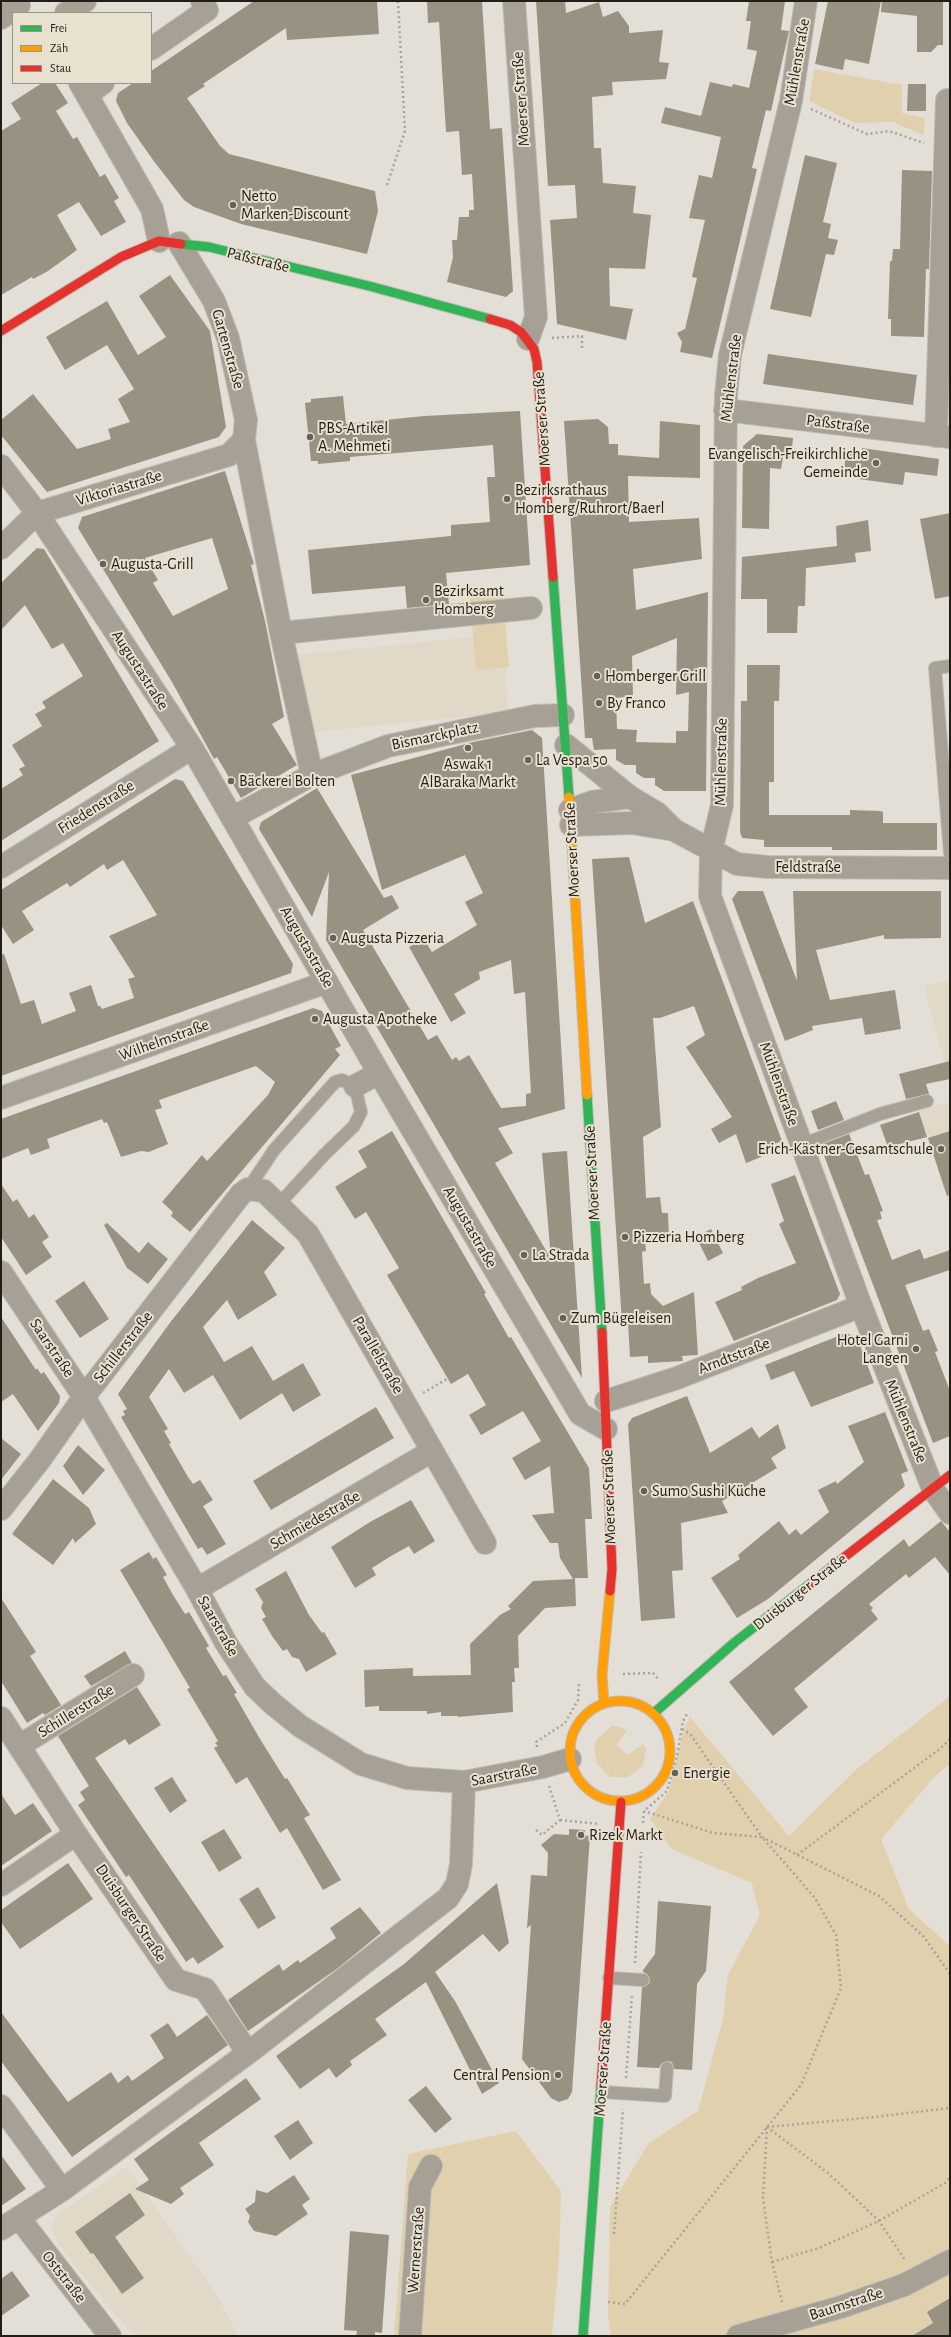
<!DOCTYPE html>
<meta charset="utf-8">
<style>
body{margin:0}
#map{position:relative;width:951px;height:2337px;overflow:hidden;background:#e3dfd6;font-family:"Alegreya Sans",sans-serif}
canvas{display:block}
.frame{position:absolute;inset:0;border:2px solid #211e18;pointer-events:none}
.legend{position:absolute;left:12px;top:12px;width:140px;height:72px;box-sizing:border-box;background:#e9e1d0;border:1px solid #999386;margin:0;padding:5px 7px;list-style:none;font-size:12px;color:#211e18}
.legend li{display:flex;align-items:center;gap:8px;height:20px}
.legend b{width:20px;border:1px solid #999386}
</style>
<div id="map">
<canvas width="951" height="2337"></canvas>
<div class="frame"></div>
<ul class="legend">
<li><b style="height:5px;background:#30b455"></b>Frei</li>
<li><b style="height:5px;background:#ff9f0a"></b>Zäh</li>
<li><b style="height:5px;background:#e5322d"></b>Stau</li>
</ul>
</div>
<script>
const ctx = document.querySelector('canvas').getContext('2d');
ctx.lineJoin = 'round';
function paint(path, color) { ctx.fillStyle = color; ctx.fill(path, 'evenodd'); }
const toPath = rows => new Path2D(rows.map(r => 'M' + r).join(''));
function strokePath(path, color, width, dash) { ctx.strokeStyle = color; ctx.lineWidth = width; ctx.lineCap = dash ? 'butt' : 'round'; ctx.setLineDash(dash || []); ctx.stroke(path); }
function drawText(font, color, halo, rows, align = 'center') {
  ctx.font = font + ' "Alegreya Sans",sans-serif'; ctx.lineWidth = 4; ctx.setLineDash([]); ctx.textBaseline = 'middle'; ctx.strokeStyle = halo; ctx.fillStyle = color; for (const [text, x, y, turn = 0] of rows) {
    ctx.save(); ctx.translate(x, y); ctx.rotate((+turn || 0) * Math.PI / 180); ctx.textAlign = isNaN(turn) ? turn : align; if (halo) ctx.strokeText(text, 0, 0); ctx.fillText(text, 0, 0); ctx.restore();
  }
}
paint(toPath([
 [504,634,508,712,294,734,285,656],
 [950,981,950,1061,944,1063,924,985],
 [950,1102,950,1208,919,1110],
 [127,2166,218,2297,238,2336,134,2336,73,2264,55,2238,51,2225,56,2216]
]), '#e1d8c7');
paint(toPath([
 [814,69,902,85,902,113,925,118,923,135,893,122,855,123,809,101],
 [502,586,509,667,476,670,469,589],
 [950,1696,950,1764,935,1776,881,1839,909,1909,950,1946,950,2336,611,2336,608,2317,610,2207,648,2144,698,2111,723,2019,728,1975,760,1915,752,1883,672,1849,650,1819,669,1791,683,1732,690,1717,789,1836,857,1769],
 [612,1726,620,1727,627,1730,617,1745,628,1755,643,1744,646,1749,643,1766,628,1777,610,1777,597,1764,594,1746,598,1738],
 [516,2131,561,2191,559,2260,552,2336,394,2336,408,2154]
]), '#e1d0ae');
paint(toPath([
 [254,1,377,1,379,34,287,40,286,28,203,84,205,86,187,98,220,146,229,154,375,191,378,211,367,254,241,224,194,207,184,200,153,160,127,123,117,103,116,100,118,93,133,83,151,83,151,71],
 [427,1,482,1,490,129,502,128,513,291,506,297,447,282,453,257,452,240,457,240,459,217,469,217,469,210,474,210,472,174,462,175,459,131,446,132,439,22,428,23],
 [536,1,565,1,566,13,599,2,603,17,618,11,629,26,629,33,663,30,659,62,669,63,666,79,612,82,613,95,592,97,594,148,601,148,603,183,636,186,633,213,651,215,645,269,609,268,610,306,633,309,626,340,557,324,550,220,577,218,575,185,548,186],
 [749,1,785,1,781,30,789,31,771,111,766,110,752,168,757,169,712,358,680,352,682,342,677,333,685,329,697,278,692,277,705,220,689,218,699,175,712,178,721,137,661,123,665,107,701,116,710,82,732,87,733,84,749,88,757,51,747,49,751,21,746,21],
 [828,1,881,1,869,64,845,59,843,70,815,64],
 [882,1,943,1,943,45,938,45,931,52,917,52,917,16,881,12],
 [42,83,55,83,68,103,56,111,73,139,77,137,100,177,105,174,119,198,114,201,126,222,101,236,79,202,57,215,77,250,48,271,33,279,32,277,1,295,1,131,21,119,11,103],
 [908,84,926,84,926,111,907,111],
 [805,155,837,163,823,222,831,224,828,238,838,240,834,255,826,254,811,317,770,309],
 [902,170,932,171,929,269,926,269,924,337,891,336,891,319,888,319,890,261,892,261,893,249,900,249],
 [170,275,210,331,226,427,219,437,47,492,1,435,1,420,33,394,77,449,111,439,108,429,130,422,118,399,134,389,107,345,65,370,46,337,107,301,138,355,166,337,139,296],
 [768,354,917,375,913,405,763,384],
 [343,396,346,424,424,416,520,411,530,565,446,573,449,604,407,608,405,586,312,594,308,550,451,536,451,525,490,522,487,477,495,477,493,445,361,456,350,457,350,461,318,464,318,461,311,461,305,403,311,402,311,399],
 [598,419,608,427,609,444,618,444,618,455,659,458,660,421,700,425,700,478,628,476,629,522,699,518,702,559,633,569,636,610,708,592,706,791,664,791,655,785,655,778,644,778,636,773,636,765,625,765,616,760,616,749,594,750,592,738,585,738,564,421],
 [677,638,676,695,689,692,688,731,676,731,676,743,636,742,637,730,617,729,616,698,633,696,632,656],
 [757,434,793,438,791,458,783,457,781,469,770,468,769,529,742,528,743,446],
 [862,448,939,459,937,476,905,472,903,485,858,479,859,473,844,471,846,452,861,454],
 [225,471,254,564,251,565,265,621,284,717,272,724,297,765,241,798,217,757,214,759,172,682,78,528,82,517],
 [212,538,228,589,173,616,153,583,158,580,145,558],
 [950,513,950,596,935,599,920,519],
 [868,520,871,551,855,553,856,562,806,568,805,606,798,606,797,633,767,633,767,599,741,599,742,557,837,546,836,526],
 [37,548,44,549,159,741,1,841,1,789,23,775,19,769,25,766,12,745,42,726,35,714,46,708,42,702,83,676,63,643,52,649,25,605,1,630,1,583],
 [747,665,780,665,779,701,774,701,774,782,769,782,769,815,850,815,850,810,880,811,883,812,883,823,937,823,937,850,832,850,832,847,764,847,764,840,742,838,740,832,741,701,747,701],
 [532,730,542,738,565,1109,498,1128,513,1153,495,1163,551,1259,542,1153,567,1151,582,1378,326,940,329,872,312,917,259,829,261,822,317,788,384,898,392,895,399,908,363,930,428,1040,437,1035,452,1060,456,1057,459,1061,469,1055,501,1108,526,1106,526,1094,531,1093,525,992,514,994,511,960,479,972,480,979,454,994,466,1013,451,1022,409,947,424,939,432,952,477,925,465,902,483,893,465,855,382,890,351,775,473,742],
 [175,779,183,781,293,964,291,973,1,1076,1,955,4,954,21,1004,34,1000,42,1024,76,1011,69,993,91,985,98,1006,100,1006,102,1009,134,998,128,979,135,977,109,936,157,915,123,860,107,870,104,864,70,887,67,883,22,911,34,930,13,944,1,925,1,890],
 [629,857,645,923,693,901,782,1141,758,1150,761,1157,746,1163,736,1134,719,1143,711,1129,732,1117,686,1047,705,1035,694,1006,660,1018,653,1018,661,1127,643,1137,646,1198,660,1197,662,1213,668,1213,669,1240,645,1241,646,1251,642,1252,644,1284,650,1283,651,1294,663,1306,694,1292,698,1355,682,1356,683,1361,648,1363,648,1356,630,1357,628,1323,622,1323,592,859],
 [738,891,763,891,797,981,793,891,941,891,941,938,884,939,884,935,816,950,830,1000,895,990,901,1029,865,1035,862,1018,812,1026,813,1030,785,1041,732,899],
 [313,1008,322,1011,341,1046,335,1049,340,1055,190,1232,171,1216,173,1212,162,1202,202,1155,207,1161,268,1095,275,1082,256,1066,159,1100,162,1108,155,1110,168,1144,149,1152,141,1151,121,1157,107,1122,104,1123,102,1119,47,1139,50,1148,31,1155,28,1148,1,1159,1,1119],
 [950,1061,950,1079,926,1084,929,1094,906,1099,899,1074],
 [836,1101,844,1120,818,1130,811,1111],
 [919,1112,927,1137,888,1147,880,1125],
 [392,1131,486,1293,484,1294,509,1338,511,1337,589,1468,592,1519,585,1519,588,1578,575,1578,576,1606,545,1608,518,1636,519,1668,514,1668,515,1682,512,1682,513,1712,458,1717,458,1716,441,1716,441,1712,427,1714,427,1711,379,1711,379,1706,365,1707,364,1670,413,1668,413,1676,471,1675,470,1644,500,1615,511,1609,508,1606,533,1581,573,1579,560,1558,558,1543,550,1543,532,1515,554,1513,550,1466,525,1480,512,1458,541,1441,523,1411,481,1435,469,1415,486,1405,468,1374,451,1384,387,1275,399,1268,366,1212,355,1219,335,1187,367,1167,358,1151],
 [950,1131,950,1195,947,1196,928,1138],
 [849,1134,865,1175,869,1174,883,1211,880,1212,882,1219,877,1220,892,1260,920,1249,924,1259,950,1250,950,1270,905,1285,923,1331,929,1329,938,1351,935,1352,950,1391,950,1436,933,1443,823,1153,826,1152,823,1144],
 [795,1175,840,1294,837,1300,734,1341,715,1302,742,1290,741,1287,758,1278,796,1263,779,1224,784,1221,771,1184],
 [1,1184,13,1202,17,1199,29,1218,34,1214,49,1237,42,1242,52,1257,26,1275,1,1237],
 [252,1220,285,1248,264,1272,277,1295,238,1320,227,1300,203,1327,224,1362,252,1346,273,1381,303,1363,321,1395,293,1412,282,1393,240,1420,213,1375,184,1393,169,1369,149,1397,168,1429,164,1431,171,1443,169,1444,188,1477,193,1484,200,1480,213,1500,203,1506,226,1544,207,1555,202,1547,198,1549,121,1417,125,1415,123,1411,127,1409,118,1394,172,1320],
 [107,1223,139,1253,148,1242,168,1259,148,1284,127,1268,104,1225],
 [711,1229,723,1253,708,1261,696,1237],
 [84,1281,109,1319,80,1338,55,1301],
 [1,1317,36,1370,37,1368,41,1374,44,1372,60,1396,59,1403,38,1431,13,1394,1,1402],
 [846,1333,857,1337,874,1383,811,1407,794,1371,771,1380,765,1365],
 [687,1396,710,1453,752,1427,759,1438,778,1424,786,1448,771,1458,777,1468,722,1501,728,1513,681,1523,683,1570,672,1571,675,1618,641,1621,628,1424,632,1418],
 [376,1407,394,1438,271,1510,253,1481],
 [885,1412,908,1471,901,1474,905,1486,768,1599,737,1618,711,1578,740,1559,738,1555,779,1521,789,1535,796,1529,801,1535,829,1512,818,1490,836,1481,837,1484,864,1462,848,1426],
 [1,1438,21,1454,1,1480],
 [78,1445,105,1470,83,1495,63,1466],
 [53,1479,89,1508,96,1524,75,1543,73,1538,53,1565,12,1534],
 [411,1500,435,1541,414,1554,409,1546,391,1556,372,1568,376,1575,355,1588,331,1547,370,1522],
 [941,1521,950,1532,950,1575,935,1557,909,1578,906,1574,869,1604,873,1608,871,1610,878,1619,794,1689,808,1707,773,1736,729,1682,904,1539,909,1547],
 [149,1552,153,1559,156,1557,167,1575,163,1577,173,1595,185,1614,189,1612,209,1646,206,1648,223,1676,226,1675,237,1693,234,1694,260,1739,285,1779,287,1778,310,1815,304,1818,341,1880,323,1890,287,1828,280,1833,247,1777,236,1784,214,1748,218,1746,215,1743,218,1741,187,1689,190,1688,120,1570],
 [286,1571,309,1615,322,1633,324,1632,337,1654,306,1672,299,1659,292,1657,287,1649,283,1651,272,1636,262,1619,266,1617,261,1608,263,1602,255,1589],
 [1,1598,36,1652,30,1656,61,1705,45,1715,43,1713,27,1723,1,1681],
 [125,1651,132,1663,91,1686,84,1676],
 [137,1687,161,1725,129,1745,125,1739,95,1758,224,1947,198,1964,193,1957,186,1962,129,1875,126,1877,78,1805,85,1800,80,1792,89,1786,58,1736],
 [172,1777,187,1801,170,1813,154,1788],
 [1,1794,15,1815,33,1803,52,1831,1,1866],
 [224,1829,242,1858,219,1872,201,1842],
 [569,1829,585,1830,584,1835,590,1836,572,2092,568,2099,559,2102,551,2098,522,2059,531,1925,527,1928,531,1875,547,1876,548,1853,541,1845,554,1834,569,1835],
 [68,1863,93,1899,20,1949,1,1922,1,1910],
 [497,1883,509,1943,499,1952,483,1934,435,1972,455,2001,499,2083,482,2094,426,1982,375,2019,387,2035,350,2061,352,2065,336,2078,329,2068,300,2089,276,2056,404,1964],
 [258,1887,276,1918,258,1929,239,1899],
 [658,1901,711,1906,706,1971,697,1984,692,2070,674,2069,672,2062,667,2061,661,2064,659,2068,637,2067,642,1987,649,1984,650,1980,647,1974,643,1972,643,1970,655,1954],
 [360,1907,381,1933,338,1968,248,2031,228,2000,279,1964,283,1971,298,1960,300,1963,336,1938,330,1928],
 [1,2012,68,2102,111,2072,118,2083,128,2075,132,2081,164,2058,150,2035,168,2023,177,2037,207,2015,228,2045,72,2157,1,2061],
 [246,2078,261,2099,199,2143,214,2165,180,2188,184,2194,171,2204,135,2189,149,2180,134,2159],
 [426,2086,452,2119,435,2133,408,2100],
 [298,2120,313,2143,290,2160,274,2136],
 [1,2155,26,2189,1,2206],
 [294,2175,310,2199,302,2205,308,2214,276,2236,254,2231,248,2222,250,2216,245,2209,255,2202,256,2190,267,2193],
 [130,2193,145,2215,115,2237,144,2278,122,2294,93,2253,91,2254,75,2232],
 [350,2231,389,2235,382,2333,375,2332,375,2336,356,2336,357,2331,344,2330],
 [12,2271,30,2296,1,2316,1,2279],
 [950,2298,950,2336,912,2336,933,2323,927,2312]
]), '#999282');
const lane = toPath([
 [950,666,935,668,950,853],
 [801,1145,880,1114,927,1101],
 [248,1189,274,1150,335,1082,342,1080,355,1086,361,1112,354,1126,324,1155,279,1204],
 [609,1978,643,1980],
 [602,2092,665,2096,667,2068]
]);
const street = toPath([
 [514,1,536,317,528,339],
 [806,1,791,101,730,355,726,395,722,805,711,851,710,896,861,1306,933,1489,950,1513],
 [66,13,85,1],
 [1,18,19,5,16,1],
 [151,49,207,10,202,1],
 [80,83,152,209,159,241],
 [87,95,103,83],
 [179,243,214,301,228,338,246,420,244,440,281,633,312,775],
 [725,410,950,437],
 [936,436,947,100,950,100],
 [1,466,37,513,192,748,379,1073,580,1414,606,1429],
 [1,548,37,513,229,455,244,440],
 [281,633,531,608],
 [566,745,630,797],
 [570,810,592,802,630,797,657,813,674,830,737,864,768,867,950,868],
 [232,818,312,775,388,746,535,716,563,715],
 [571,825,632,823,674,830],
 [1,867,192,748],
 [355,1086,379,1073],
 [1,1098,327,982],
 [1,1272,84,1397,197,1589,226,1643,255,1687,273,1704,300,1726,361,1764,407,1778,464,1782,543,1767,570,1759],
 [606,1401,677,1378,861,1306],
 [1,1509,39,1461,84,1397,241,1194,248,1189,264,1191,308,1234,485,1543],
 [197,1589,432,1451],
 [1,1718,76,1834,176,1980,205,1989,248,2053],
 [19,1746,133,1675],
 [1,1885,76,1834],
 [1,2106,62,2190],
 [19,2218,110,2336],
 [1,2229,62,2190,248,2053,448,1898,457,1884,461,1864,464,1782],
 [410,2336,420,2187,431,2166],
 [738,2336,841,2307,904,2285,950,2261]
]);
const fast = toPath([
 [181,244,209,247,373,287,490,319],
 [553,577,569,797],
 [587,1095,602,1332],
 [654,1713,735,1642,811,1583],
 [583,2336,601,2086]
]);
const slow = toPath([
 [569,797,587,1095],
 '570 1751a50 50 0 1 1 100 0a50 50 0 1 1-100 0Z',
 [604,1703,602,1675,610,1591]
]);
const jam = toPath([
 [490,319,510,325,521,332,534,349,537,362,553,577],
 [1,331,121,257,159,241,181,244],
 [602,1332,612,1569,610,1591],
 [811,1583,950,1475],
 [601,2086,621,1802]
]);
strokePath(lane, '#bfbbb5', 14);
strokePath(street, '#bfbbb5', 24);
strokePath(fast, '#bfbbb5', 11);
strokePath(slow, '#bfbbb5', 11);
strokePath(jam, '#bfbbb5', 11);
strokePath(toPath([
 [811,109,867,134,889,131,924,143],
 [387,185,405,131,398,1],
 [552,338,582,336,582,350],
 [423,1393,447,1379],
 [623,1674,653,1673,659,1680],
 [682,1729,690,1734,762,1837,879,1896,924,1937,950,1974],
 [537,1747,536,1742,565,1723,578,1700,579,1683],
 [560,1820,599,1824],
 [643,1823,644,1811,667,1791,677,1756,683,1721,687,1714],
 [536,1830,542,1835,560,1820,549,1786],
 [797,1855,941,1748,950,1739],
 [635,1963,641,1852],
 [626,2078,632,1996],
 [767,2127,828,2173,879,2221,905,2260],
 [767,2127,763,2199,772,2262,782,2302],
 [767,2127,865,2118,950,2108],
 [614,2234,623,2109],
 [772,2262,819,2248,879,2221,945,2183,950,2178],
 [608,2302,625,2304,801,2085,841,1988,836,1935,815,1898,762,1837,713,1833,644,1811]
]), '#a8a49b', 2.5, [2, 3]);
strokePath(lane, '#a6a095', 12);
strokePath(street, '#a6a095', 22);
strokePath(fast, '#30b455', 9);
strokePath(slow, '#ff9f0a', 9);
strokePath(jam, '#e5322d', 9);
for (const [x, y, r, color] of [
 [233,205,4,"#65625a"],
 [310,437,4,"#65625a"],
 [876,463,4,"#65625a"],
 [507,499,4,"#65625a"],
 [103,564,4,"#65625a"],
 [426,600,4,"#65625a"],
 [597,676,4,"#65625a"],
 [599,703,4,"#65625a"],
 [468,748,4,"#65625a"],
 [528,760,4,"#65625a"],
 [231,781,4,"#65625a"],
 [333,938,4,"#65625a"],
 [315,1019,4,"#65625a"],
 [941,1149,4,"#65625a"],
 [625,1237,4,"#65625a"],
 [524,1255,4,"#65625a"],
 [563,1318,4,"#65625a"],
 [916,1349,4,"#65625a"],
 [644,1491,4,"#65625a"],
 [675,1773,4,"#65625a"],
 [581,1835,4,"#65625a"],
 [558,2075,4,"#65625a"]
]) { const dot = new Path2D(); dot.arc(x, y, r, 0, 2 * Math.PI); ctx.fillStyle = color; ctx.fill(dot); strokePath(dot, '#e9e1d0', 1.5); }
drawText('16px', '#211e18', '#e9e1d0', [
 ["Mühlenstraße",797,62,-80],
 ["Moerser Straße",521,99,-94],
 ["Paßstraße",258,260,14],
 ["Gartenstraße",228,349,74],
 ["Mühlenstraße",731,378,-83],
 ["Moerser Straße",542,419,-94],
 ["Paßstraße",838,424,7],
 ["Viktoriastraße",119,488,-17],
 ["Augustastraße",140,670,57],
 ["Bismarckplatz",435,736,-12],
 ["Mühlenstraße",721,762,-89],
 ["Friedenstraße",96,807,-32],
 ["Moerser Straße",572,850,-93],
 ["Feldstraße",808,867],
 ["Augustastraße",307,947,60],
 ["Wilhelmstraße",164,1040,-20],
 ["Mühlenstraße",779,1084,70],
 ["Moerser Straße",592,1173,-93],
 ["Augustastraße",470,1227,60],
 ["Schillerstraße",123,1347,-52],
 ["Saarstraße",52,1348,56],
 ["Parallelstraße",378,1355,60],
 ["Arndtstraße",734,1356,-21],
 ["Mühlenstraße",906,1421,68],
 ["Moerser Straße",609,1497,-92],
 ["Schmiedestraße",315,1520,-30],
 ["Duisburger Straße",800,1592,-38],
 ["Saarstraße",218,1626,60],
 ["Schillerstraße",76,1711,-32],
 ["Saarstraße",504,1775,-11],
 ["Duisburger Straße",131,1913,56],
 ["Moerser Straße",603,2069,-86],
 ["Wernerstraße",416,2250,-86],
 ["Oststraße",64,2277,52],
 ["Baumstraße",846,2304,-18]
]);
drawText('16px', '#211e18', '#e9e1d0', [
 ["Netto",241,196],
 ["Marken-Discount",241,214],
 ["PBS-Artikel",318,428],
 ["A. Mehmeti",318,446],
 ["Evangelisch-Freikirchliche",868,454,"right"],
 ["Gemeinde",868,472,"right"],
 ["Bezirksrathaus",515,490],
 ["Homberg/Ruhrort/Baerl",515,508],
 ["Augusta-Grill",111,564],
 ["Bezirksamt",434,591],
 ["Homberg",434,609],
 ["Homberger Grill",605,676],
 ["By Franco",607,703],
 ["La Vespa 50",536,760],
 ["Aswak 1",468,764,"center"],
 ["AlBaraka Markt",468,782,"center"],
 ["Bäckerei Bolten",239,781],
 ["Augusta Pizzeria",341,938],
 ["Augusta Apotheke",323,1019],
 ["Erich-Kästner-Gesamtschule",933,1149,"right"],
 ["Pizzeria Homberg",633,1237],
 ["La Strada",532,1255],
 ["Zum Bügeleisen",571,1318],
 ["Hotel Garni",908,1340,"right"],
 ["Langen",908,1358,"right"],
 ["Sumo Sushi Küche",652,1491],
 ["Energie",683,1773],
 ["Rizek Markt",589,1835],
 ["Central Pension",550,2075,"right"]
], 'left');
</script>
